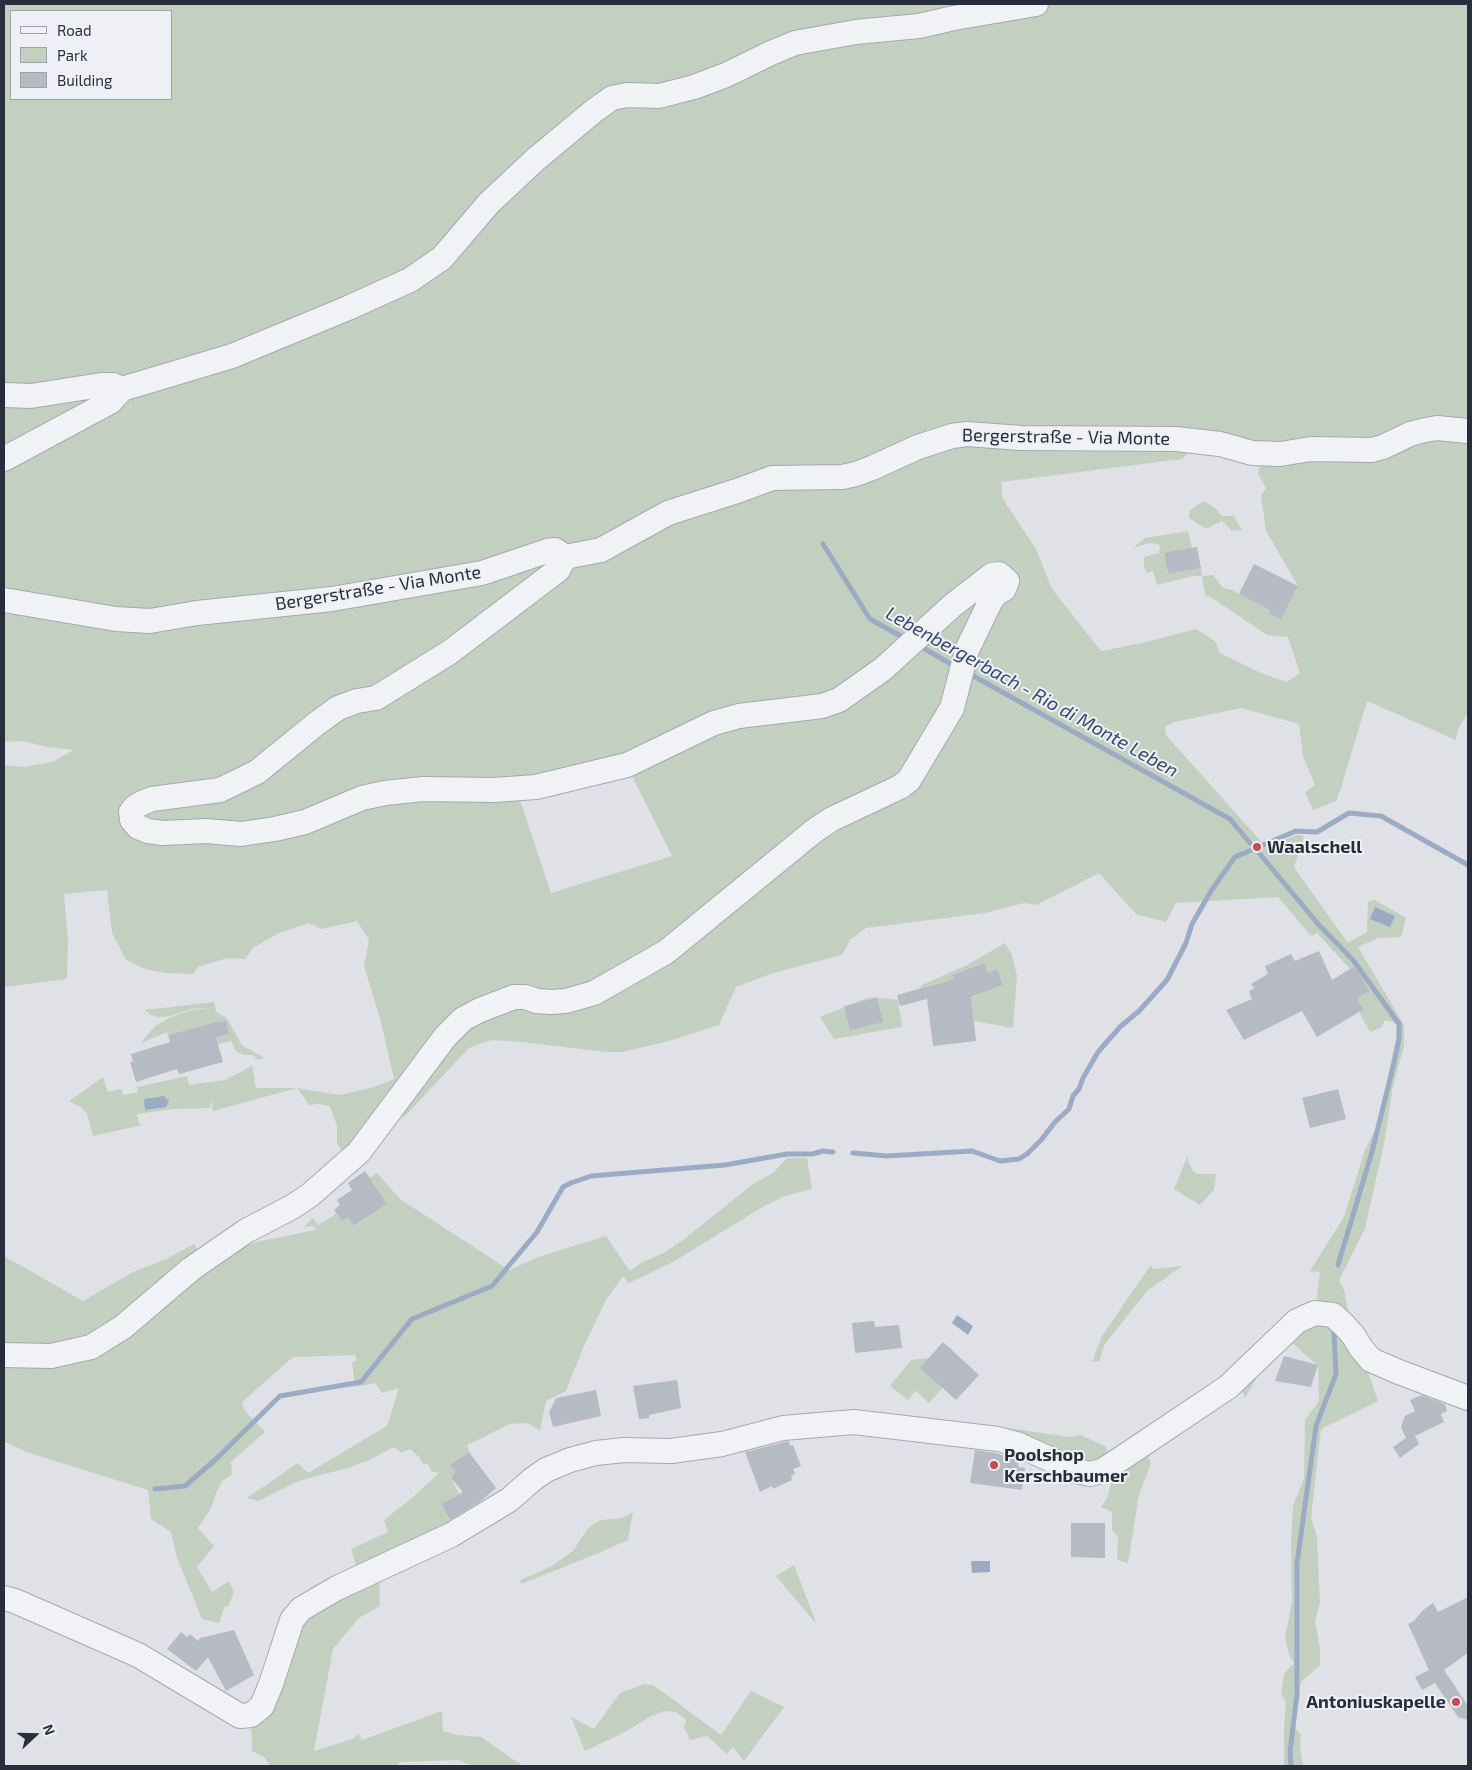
<!DOCTYPE html>
<meta charset="utf-8">
<style>
body{margin:0}
#map{position:relative;width:1472px;height:1770px;overflow:hidden;background:#dfe1e7;font-family:"Exo 2",sans-serif}
canvas{display:block}
.frame{position:absolute;inset:0;border:5px solid #292e3c;pointer-events:none}
.legend{position:absolute;left:10px;top:10px;width:162px;height:90px;box-sizing:border-box;background:#eef0f5;border:1px solid #9fa2ab;margin:0;padding:6px 9px;list-style:none;font-size:15px;color:#292e3c}
.legend li{display:flex;align-items:center;gap:10px;height:25px}
.legend b{width:25px;border:1px solid #9fa2ab}
.north{position:absolute;left:10px;top:1710px;width:50px;height:50px;-webkit-text-stroke:4px #eef0f5;paint-order:stroke;rotate:69deg;font-size:14px;font-weight:700;line-height:20px;text-align:center;color:#292e3c}
.north::after{content:'';display:block;margin:auto;width:18px;height:22px;background:#292e3c;clip-path:polygon(50% 0,100% 100%,50% 72%,0 100%)}
</style>
<div id="map">
<canvas width="1472" height="1770"></canvas>
<div class="frame"></div>
<ul class="legend">
<li><b style="height:6px;background:#f1f2f5"></b>Road</li>
<li><b style="height:14px;background:#c3d0c0"></b>Park</li>
<li><b style="height:14px;background:#b6bac3"></b>Building</li>
</ul>
<div class="north">N</div>
</div>
<script>
const ctx = document.querySelector('canvas').getContext('2d');
ctx.lineJoin = 'round';
function paint(path, color) { ctx.fillStyle = color; ctx.fill(path, 'evenodd'); }
const toPath = rows => new Path2D(rows.map(r => 'M' + r).join(''));
function strokePath(path, color, width, dash) { ctx.strokeStyle = color; ctx.lineWidth = width; ctx.lineCap = dash ? 'butt' : 'round'; ctx.setLineDash(dash || []); ctx.stroke(path); }
function drawText(font, color, halo, rows, align = 'center') {
  ctx.font = font + ' "Exo 2",sans-serif'; ctx.lineWidth = 4; ctx.setLineDash([]); ctx.textBaseline = 'middle'; ctx.strokeStyle = halo; ctx.fillStyle = color; for (const [text, x, y, turn = 0] of rows) {
    ctx.save(); ctx.translate(x, y); ctx.rotate((+turn || 0) * Math.PI / 180); ctx.textAlign = isNaN(turn) ? turn : align; if (halo) ctx.strokeText(text, 0, 0); ctx.fillText(text, 0, 0); ctx.restore();
  }
}
paint(toPath([
 [4,4,1468,4,1468,713,1458,729,1456,740,1367,701,1341,788,1336,801,1313,810,1305,792,1315,785,1303,756,1299,724,1241,708,1174,722,1165,727,1166,735,1266,847,1297,835,1304,836,1294,867,1348,943,1367,932,1368,902,1375,900,1406,918,1401,937,1378,938,1358,947,1404,1025,1404,1046,1393,1086,1384,1144,1365,1228,1339,1281,1344,1290,1353,1335,1369,1366,1369,1375,1378,1401,1321,1429,1311,1518,1317,1536,1320,1603,1315,1621,1320,1648,1320,1665,1301,1682,1297,1694,1293,1726,1301,1735,1300,1746,1303,1766,1284,1766,1284,1727,1286,1703,1281,1693,1284,1674,1294,1663,1289,1654,1285,1638,1292,1602,1291,1544,1293,1506,1304,1478,1305,1420,1319,1401,1318,1366,1289,1340,1257,1377,1245,1398,1237,1379,1315,1313,1320,1272,1310,1271,1344,1217,1365,1150,1378,1124,1399,1024,1385,1020,1382,1027,1370,1032,1359,1012,1364,1008,1357,998,1370,991,1355,966,1350,969,1317,933,1311,936,1278,897,1176,903,1166,922,1136,914,1099,873,1036,905,1024,903,985,913,866,928,850,940,842,955,773,973,736,987,719,1025,669,1041,622,1052,606,1052,522,1042,492,1040,482,1043,469,1048,404,1117,391,1105,346,1156,337,1144,337,1126,330,1106,318,1104,309,1105,297,1088,213,1111,211,1100,210,1108,173,1109,137,1114,139,1124,143,1125,93,1136,87,1114,82,1108,69,1101,103,1077,108,1092,121,1089,123,1095,138,1092,137,1087,187,1076,189,1085,225,1080,252,1066,256,1088,297,1088,340,1095,374,1087,394,1079,381,1022,364,966,369,940,357,921,322,929,309,923,279,933,253,948,245,959,227,958,198,967,193,974,166,973,145,969,126,960,112,933,107,890,64,894,68,939,67,979,4,987,4,765,25,767,52,762,74,750,47,747,23,741,4,742],
 [11,11,171,11,171,99,11,99],
 [1201,441,1263,454,1258,474,1266,488,1261,495,1266,531,1298,586,1281,620,1269,613,1270,610,1232,590,1223,588,1213,575,1202,576,1201,568,1168,574,1164,554,1192,548,1188,531,1145,538,1133,548,1149,543,1160,545,1159,553,1144,557,1144,566,1147,573,1153,571,1157,585,1193,576,1202,576,1205,595,1212,598,1267,635,1288,637,1300,673,1287,682,1261,673,1220,653,1215,641,1196,629,1142,643,1101,651,1052,589,1036,549,1003,499,1001,482,1182,459],
 [627,766,672,856,551,893,516,788],
 [1204,501,1216,509,1222,516,1234,516,1242,531,1231,530,1222,521,1206,529,1189,518,1190,510],
 [1005,943,1012,955,1017,976,1013,1028,974,1021,972,1005,962,1001,1003,985,996,970,988,973,984,963,952,975,954,979,920,988,922,985,969,964],
 [874,997,898,1000,902,1027,834,1039,820,1017,864,999],
 [214,1002,216,1012,226,1017,242,1045,264,1058,258,1060,253,1055,244,1055,236,1051,231,1041,218,1044,212,1023,168,1035,167,1032,141,1043,155,1026,171,1017,193,1010,209,1008,192,1009,170,1016,158,1017,151,1015,145,1010],
 [1188,1155,1188,1161,1193,1171,1198,1174,1216,1174,1214,1190,1200,1205,1174,1189],
 [787,1158,807,1158,812,1189,785,1196,764,1206,673,1262,629,1283,623,1276,606,1300,583,1348,566,1391,546,1401,540,1430,527,1423,510,1424,467,1445,469,1452,450,1465,455,1472,451,1478,459,1494,441,1504,451,1523,379,1569,380,1606,359,1618,333,1649,314,1751,352,1739,359,1734,362,1740,442,1711,443,1731,457,1735,481,1737,523,1766,471,1766,459,1760,399,1762,399,1766,270,1766,264,1757,252,1751,251,1715,292,1620,360,1578,351,1549,388,1532,384,1520,412,1498,439,1473,431,1471,428,1464,423,1464,419,1457,410,1449,401,1453,394,1447,369,1460,348,1468,301,1480,258,1501,247,1498,298,1463,308,1473,387,1426,399,1388,382,1393,375,1383,355,1387,352,1362,357,1361,355,1355,293,1357,242,1402,245,1411,265,1432,231,1462,232,1474,222,1481,216,1493,211,1508,198,1528,214,1546,197,1567,212,1592,229,1581,234,1592,228,1607,225,1606,219,1623,202,1619,177,1558,171,1532,151,1519,148,1490,29,1453,4,1442,4,1256,83,1301,133,1272,166,1259,194,1244,203,1256,226,1253,256,1242,315,1230,316,1228,311,1226,304,1227,313,1218,318,1225,336,1214,342,1221,348,1217,355,1226,387,1204,369,1178,377,1173,400,1199,509,1270,541,1256,606,1236,630,1271,641,1263,665,1252,683,1240,753,1184,773,1173],
 [1150,1266,1154,1269,1182,1266,1147,1291,1105,1344,1099,1361,1092,1362,1102,1336],
 [929,1358,942,1388,929,1403,916,1391,908,1400,890,1386,911,1360],
 [965,1426,1014,1429,1070,1437,1081,1435,1106,1447,1111,1464,1144,1444,1151,1464,1139,1495,1128,1563,1117,1560,1118,1537,1112,1530,1112,1512,1101,1507,1108,1496,1111,1482,1111,1465,1102,1471],
 [633,1512,628,1540,596,1554,521,1584,520,1580,552,1566,573,1551,588,1528,601,1520,622,1518],
 [794,1565,817,1625,776,1576],
 [644,1684,653,1685,663,1692,721,1735,751,1691,784,1707,744,1761,733,1747,727,1754,707,1736,690,1740,684,1727,686,1720,676,1712,665,1711,651,1716,625,1732,585,1751,571,1717,594,1729,620,1693]
]), '#c3d0c0');
paint(toPath([
 [1375,907,1395,916,1390,927,1370,919],
 [164,1096,169,1101,166,1107,145,1110,144,1099],
 [957,1315,973,1326,968,1335,952,1323],
 [971,1561,990,1561,990,1572,972,1573]
]), '#9cabc4');
strokePath(toPath([
 [823,544,870,619,906,639],
 [918,645,956,667],
 [968,673,1230,819,1250,843],
 [1259,853,1319,925,1353,960,1399,1024,1399,1039,1394,1063,1372,1152,1338,1265],
 [853,1153,887,1156,972,1151,1000,1161,1019,1159,1027,1154,1042,1139,1055,1122,1069,1109,1073,1096,1079,1089,1083,1078,1098,1052,1120,1027,1139,1011,1167,980,1186,943,1192,924,1211,891,1235,857,1296,831,1317,832,1349,813,1381,816,1468,865],
 [155,1489,185,1486,215,1460,280,1396,361,1382,412,1319,492,1286,537,1232,563,1187,571,1183,591,1176,725,1165,787,1154,812,1154,823,1151,833,1152],
 [1291,1766,1290,1752,1297,1694,1297,1563,1316,1426,1336,1374,1334,1333]
]), '#9cabc4', 5);
paint(toPath([
 [1197,547,1201,568,1168,574,1164,553],
 [1254,564,1298,586,1281,620,1269,613,1270,610,1239,594],
 [1319,951,1332,980,1355,966,1370,991,1357,998,1364,1009,1317,1037,1302,1011,1244,1040,1226,1010,1252,999,1249,991,1254,988,1251,984,1268,974,1265,966,1291,954,1295,961],
 [984,963,988,973,997,969,1003,985,971,997,976,1041,933,1046,927,999,900,1006,897,995,954,979,952,975],
 [877,998,883,1022,850,1030,844,1006],
 [226,1021,229,1034,216,1037,223,1062,179,1074,177,1069,136,1082,130,1062,133,1062,131,1054,170,1042,168,1035,212,1023],
 [1338,1089,1346,1119,1310,1128,1302,1098],
 [365,1171,387,1204,354,1226,348,1217,342,1221,334,1210,340,1205,337,1200,352,1190,348,1183],
 [874,1321,875,1327,899,1325,902,1348,855,1353,852,1323],
 [943,1342,979,1375,956,1400,920,1368],
 [1284,1356,1318,1365,1311,1387,1275,1381],
 [677,1380,681,1408,649,1415,649,1418,639,1419,633,1386],
 [596,1390,601,1416,553,1427,549,1412,556,1398],
 [1422,1395,1445,1404,1447,1411,1441,1414,1444,1422,1415,1436,1419,1444,1400,1458,1393,1447,1406,1438,1401,1427,1405,1416,1415,1411,1410,1400],
 [789,1441,790,1446,793,1445,801,1466,793,1469,795,1474,791,1476,792,1480,773,1489,772,1486,760,1492,745,1452],
 [975,1450,995,1453,1019,1460,1018,1467,1025,1468,1022,1490,970,1483],
 [469,1452,496,1488,481,1501,450,1520,441,1504,463,1492,451,1478,455,1472,450,1465],
 [1071,1523,1105,1523,1105,1558,1071,1557],
 [1468,1597,1468,1653,1444,1670,1468,1706,1468,1720,1458,1717,1435,1683,1422,1690,1415,1677,1429,1670,1408,1624,1414,1621,1423,1610,1433,1603,1438,1612],
 [234,1630,254,1675,226,1691,208,1657,196,1671,167,1649,181,1632,187,1637,190,1634,198,1641,200,1638]
]), '#b6bac3');
const minor = toPath([
 [4,395,31,396,101,385,113,385,122,389],
 [4,459,110,402,122,389,232,356,348,308,410,280,442,258,489,203,536,159,595,110,612,98,627,95,659,96,694,87,726,75,771,53,795,43,856,32,919,26,954,18,1036,4],
 [565,557,601,550,668,513,740,490,772,478,842,477,856,474,872,468,918,447,952,436,967,434,1021,438,1176,439,1220,444,1252,453,1280,454,1311,449,1372,450,1383,447,1410,434,1425,430,1437,428,1468,431],
 [4,600,116,619,150,621,197,613,332,599,482,573,547,551,555,550,565,557],
 [4,1355,51,1356,91,1347,123,1327,191,1269,246,1231,292,1207,310,1195,359,1152,445,1037,463,1019,480,1010,514,997,525,997,537,1001,551,1002,566,1001,594,993,666,952,814,831,832,819,900,787,909,780,952,708,967,650,991,600,997,593,1004,589,1007,581,999,574,992,575,953,605,883,669,839,700,822,706,739,716,714,723,627,765,536,787,494,790,423,789,385,793,362,798,305,822,275,829,241,834,206,831,163,833,148,831,138,827,132,820,131,812,135,807,142,803,152,799,220,790,257,772,316,724,338,708,357,701,376,698,450,652,558,570,565,557],
 [4,1598,15,1601,138,1655,240,1716,251,1715,262,1706,271,1684,292,1620,301,1609,337,1588,451,1535,509,1500,533,1479,546,1470,570,1460,596,1453,624,1450,671,1451,722,1444,783,1428,854,1422,998,1439,1017,1444,1073,1470,1090,1474,1102,1471,1125,1456,1228,1387,1297,1321,1315,1313,1333,1315,1343,1324,1353,1335,1361,1348,1371,1360,1399,1372,1468,1398]
]);
strokePath(minor, '#a5a8b0', 26);
strokePath(minor, '#f1f2f5', 24);
for (const [x, y, r, color] of [
 [1257,847,5,"#c34d52"],
 [994,1465,5,"#c34d52"],
 [1456,1702,5,"#c34d52"]
]) { const dot = new Path2D(); dot.arc(x, y, r, 0, 2 * Math.PI); ctx.fillStyle = color; ctx.fill(dot); strokePath(dot, '#eef0f5', 2); }
drawText('18px', '#292e3c', '#eef0f5', [
 ["Bergerstraße - Via Monte",1066,437,1],
 ["Bergerstraße - Via Monte",378,588,-9]
]);
drawText('bold 18px', '#292e3c', '#eef0f5', [
 ["Waalschell",1267,847],
 ["Poolshop",1004,1455],
 ["Kerschbaumer",1004,1476],
 ["Antoniuskapelle",1446,1702,"right"]
], 'left');
drawText('italic 19px', '#36496d', '#eef0f5', [
 ["Lebenbergerbach - Rio di Monte Leben",1032,692,29]
]);
</script>
